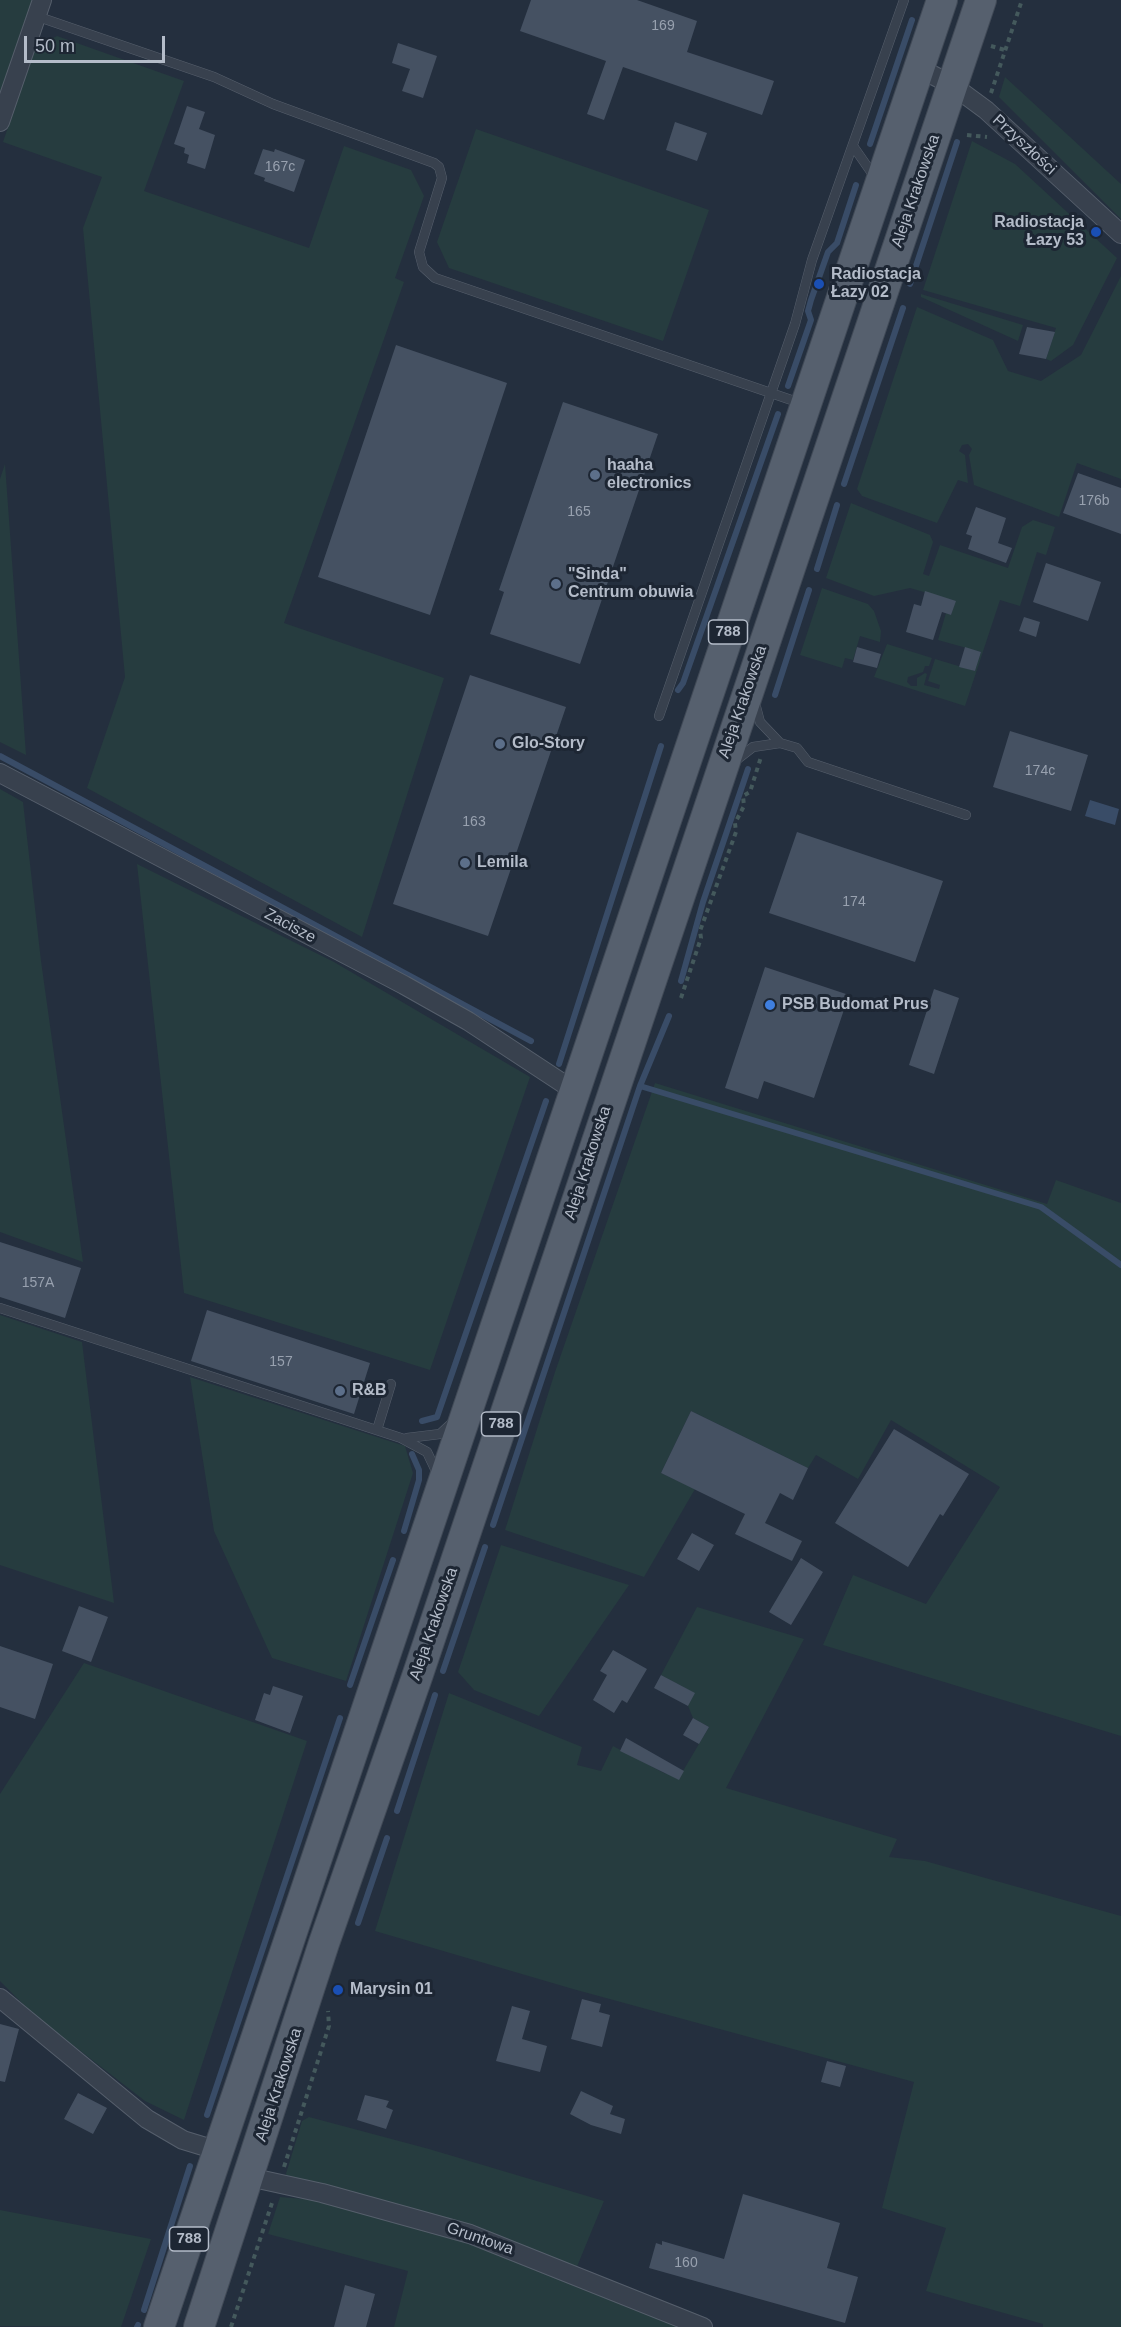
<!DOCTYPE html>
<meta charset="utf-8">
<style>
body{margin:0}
#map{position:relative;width:1121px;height:2327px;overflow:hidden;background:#242f3e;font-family:Arial,sans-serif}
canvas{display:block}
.scale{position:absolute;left:24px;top:36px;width:141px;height:27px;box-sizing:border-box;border:3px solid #b4bcc9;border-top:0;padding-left:8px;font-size:18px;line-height:21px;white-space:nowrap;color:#b4bcc9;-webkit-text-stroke:4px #1d2633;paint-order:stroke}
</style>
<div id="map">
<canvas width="1121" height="2327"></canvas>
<div class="scale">50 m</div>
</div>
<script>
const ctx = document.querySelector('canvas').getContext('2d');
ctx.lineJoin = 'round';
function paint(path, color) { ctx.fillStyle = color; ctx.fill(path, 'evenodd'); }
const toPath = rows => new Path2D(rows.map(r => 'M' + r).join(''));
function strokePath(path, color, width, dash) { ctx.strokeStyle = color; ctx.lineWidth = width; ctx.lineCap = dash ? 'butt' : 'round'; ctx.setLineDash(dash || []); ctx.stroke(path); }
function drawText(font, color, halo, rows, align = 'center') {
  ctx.font = font + ' Arial,sans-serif'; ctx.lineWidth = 6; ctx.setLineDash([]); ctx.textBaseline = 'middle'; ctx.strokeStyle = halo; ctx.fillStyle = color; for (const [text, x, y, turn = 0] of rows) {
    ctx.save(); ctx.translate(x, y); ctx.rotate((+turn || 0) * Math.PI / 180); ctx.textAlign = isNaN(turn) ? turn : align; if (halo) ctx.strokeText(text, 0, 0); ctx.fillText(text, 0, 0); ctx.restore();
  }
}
paint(toPath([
 [0,0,32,0,0,94],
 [57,36,184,81,144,191,309,248,344,146,411,170,424,196,395,278,404,282,284,623,444,678,362,937,87,788,125,677,83,228,102,177,3,142,35,48],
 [1005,77,1121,184,1121,219,999,97],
 [476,129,709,210,663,341,449,268,437,242],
 [972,141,1015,164,1117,258,1073,345,1051,361,1046,359,1056,328,923,290],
 [1121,276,1121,479,1077,463,1059,517,974,485,969,455,972,449,968,444,962,445,959,451,965,455,968,483,958,480,937,523,862,496,857,489,917,307,993,340,1008,371,1041,381,1081,355],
 [921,294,1023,325,1018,341,921,297],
 [5,464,26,755,0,742,0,479],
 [851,503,930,535,933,542,923,574,929,576,940,545,1008,568,1022,527,1033,520,1055,527,1046,555,1037,552,1020,606,1000,600,965,706,874,677,887,644,932,658,929,666,925,666,923,672,908,677,907,682,911,686,917,686,917,678,925,673,927,674,924,685,939,689,940,685,928,681,935,659,975,671,981,652,938,640,946,613,951,615,955,601,910,588,874,596,826,578],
 [822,588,868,604,874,611,881,631,880,642,860,636,853,660,845,658,842,668,800,655],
 [0,789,23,802,41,961,83,1262,0,1232],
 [137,864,334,962,530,1077,430,1370,184,1293],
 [655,1083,1047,1204,1056,1180,1121,1203,1121,1736,823,1645,853,1575,926,1604,1000,1487,891,1420,858,1479,816,1455,808,1468,691,1411,661,1473,695,1489,644,1577,505,1530,555,1372],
 [0,1315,82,1342,114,1603,0,1565],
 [190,1377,405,1446,413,1473,346,1681,272,1658,214,1531],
 [501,1545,629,1585,539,1716,474,1690,458,1672],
 [697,1607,804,1639,726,1788,897,1839,889,1857,925,1861,1121,1916,1121,2327,1043,2327,1043,2324,926,2291,946,2228,882,2208,914,2082,573,1989,375,1931,449,1693,582,1747,577,1765,601,1771,613,1746,664,1773,680,1776,709,1727,693,1718,688,1706,694,1693,661,1675],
 [84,1663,307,1741,184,2120,145,2101,34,2015,0,1981,0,1794],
 [309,2117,429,2149,604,2201,576,2269,285,2177,302,2121],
 [280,2197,329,2201,496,2251,610,2300,684,2327,394,2327,408,2271,268,2234],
 [0,2210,151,2239,121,2327,0,2326]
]), '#263c3f');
paint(toPath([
 [1090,800,1119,809,1115,825,1085,816]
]), '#394c67');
strokePath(toPath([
 [870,144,912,20],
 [910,284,957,142],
 [788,386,811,320,808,311,811,300,828,252,837,243,856,185],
 [844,484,903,308],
 [817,569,837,505],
 [678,690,683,683,778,414],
 [775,695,809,590],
 [0,756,531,1041],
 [681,981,703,902,748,769],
 [559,1064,661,746],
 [640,1086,1041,1207,1121,1265],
 [422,1421,437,1417,546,1101],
 [493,1525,640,1086,669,1016],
 [404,1531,419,1480,419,1470,412,1454],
 [443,1671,485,1547],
 [350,1685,393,1560],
 [397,1811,435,1695],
 [358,1923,387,1838],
 [207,2115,340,1718],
 [144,2310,190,2166],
 [137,2327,138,2325]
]), '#394c67', 6);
paint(toPath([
 [531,0,637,0,697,21,687,52,774,81,762,115,623,67,604,120,587,114,606,61,520,31],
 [398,43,437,56,423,98,402,91,410,69,392,63],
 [187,106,205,112,199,129,215,135,205,169,187,163,189,155,184,153,185,148,174,144],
 [675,122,707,133,697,161,666,150],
 [263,149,274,152,275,149,305,160,294,192,264,181,265,178,254,174],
 [1027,327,1055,332,1046,359,1019,354],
 [396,345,507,383,430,615,318,577],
 [563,402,658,434,580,664,490,634,504,592,499,590],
 [1078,473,1121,488,1121,534,1063,513],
 [976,507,1006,518,998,543,1012,548,1006,563,968,549,972,536,966,534],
 [1046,563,1101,582,1088,621,1033,602],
 [925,591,956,601,951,615,942,612,933,640,906,632,914,604,921,606],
 [1024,617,1040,622,1036,637,1019,631],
 [857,647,881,654,877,668,853,662],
 [965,647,981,652,975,671,959,667],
 [470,675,566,707,488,936,393,904],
 [1010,731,1088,755,1071,811,993,787],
 [797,832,943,881,915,962,769,913],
 [765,967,849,995,814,1098,764,1081,758,1099,725,1088],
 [934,989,959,998,934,1074,909,1065],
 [0,1242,81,1268,65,1318,0,1297],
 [207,1310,370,1363,354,1414,191,1361],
 [691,1411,808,1468,793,1500,780,1493,765,1523,802,1541,792,1561,735,1534,745,1514,661,1473],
 [894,1429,969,1474,943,1516,940,1514,908,1567,835,1523],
 [692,1533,714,1545,699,1571,677,1559],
 [801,1558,823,1572,791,1625,769,1612],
 [79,1606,108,1617,91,1662,62,1651],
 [0,1646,53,1664,35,1719,0,1707],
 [613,1650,647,1669,627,1703,622,1700,614,1713,593,1700,607,1675,600,1671],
 [661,1675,695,1693,688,1706,654,1688],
 [273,1686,303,1696,290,1733,255,1720,264,1693,270,1695],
 [693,1718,709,1727,699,1744,683,1735],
 [626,1738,684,1771,679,1780,620,1751],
 [582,1999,601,2004,599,2012,610,2015,602,2047,571,2039],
 [512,2006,530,2011,522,2039,547,2046,540,2072,496,2061],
 [0,2024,19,2029,5,2082,0,2081],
 [827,2061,846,2066,840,2087,821,2082],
 [581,2091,613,2106,610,2114,625,2119,621,2134,591,2125,570,2114],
 [78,2093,107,2108,93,2134,64,2119],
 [365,2095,389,2101,386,2107,393,2110,386,2129,357,2120],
 [743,2194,840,2223,827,2268,858,2277,845,2323,649,2268,656,2243,662,2245,662,2241,724,2259],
 [345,2285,375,2294,366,2327,334,2327]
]), '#455162');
const lane = toPath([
 [36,16,214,77,273,104,434,163,439,167,442,178,419,252,423,267,435,278,803,404],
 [853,146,876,179],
 [755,703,760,722,780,743],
 [659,716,795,324,812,260,904,0],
 [735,761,753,747,780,743,797,748,808,762,966,815],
 [0,1308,401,1438,427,1452,437,1473],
 [377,1430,391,1384],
 [407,1438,440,1434,453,1422]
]);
const street = toPath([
 [919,68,952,85,986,110,1121,234],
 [0,122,42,0],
 [0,773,404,985,468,1021,573,1090],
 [0,1998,147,2119,183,2140,219,2151],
 [249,2177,322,2193,470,2234,703,2327]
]);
const primary = toPath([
 [159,2327,942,0],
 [199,2327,324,1943,418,1674,981,0]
]);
strokePath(lane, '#565f6c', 10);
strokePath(street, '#565f6c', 20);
strokePath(primary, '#414a57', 32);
strokePath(toPath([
 [991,46,1005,50],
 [991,93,1022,0],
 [967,135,987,137],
 [681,998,701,938,700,931,736,832,735,823,744,806,743,796,750,792,761,757],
 [284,2167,329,2026,328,2011],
 [231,2327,273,2200]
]), '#44595c', 4, [4.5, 4.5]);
strokePath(lane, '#38414e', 9);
strokePath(street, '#38414e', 18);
strokePath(primary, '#56606e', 30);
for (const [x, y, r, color] of [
 [1096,232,6,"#1a4fb4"],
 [819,284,6,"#1a4fb4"],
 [595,475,6,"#5c6f8a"],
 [556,584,6,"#5c6f8a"],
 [500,744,6,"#5c6f8a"],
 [465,863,6,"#5c6f8a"],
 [770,1005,6,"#3f7fe0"],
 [340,1391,6,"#5c6f8a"],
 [338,1990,6,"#1a4fb4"]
]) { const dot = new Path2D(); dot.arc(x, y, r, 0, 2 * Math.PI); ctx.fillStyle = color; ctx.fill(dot); strokePath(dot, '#1d2633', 2); }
drawText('14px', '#98a1af', null, [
 ["169",663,26],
 ["167c",280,167],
 ["176b",1094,501],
 ["165",579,512],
 ["174c",1040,771],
 ["163",474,822],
 ["174",854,902],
 ["157A",38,1283],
 ["157",281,1362],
 ["160",686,2263]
]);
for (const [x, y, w] of [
 [728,632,39],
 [501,1424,39],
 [189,2239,39]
]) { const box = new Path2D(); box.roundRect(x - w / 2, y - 12, w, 24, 4.5); ctx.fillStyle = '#1d2633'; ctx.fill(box); strokePath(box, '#b4bcc9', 1.5); }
drawText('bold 15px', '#b4bcc9', null, [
 ["788",728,632],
 ["788",501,1424],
 ["788",189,2239]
]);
drawText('16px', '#b4bcc9', '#1d2633', [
 ["Przyszłości",1024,145,43],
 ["Aleja Krakowska",916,191,-71],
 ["Aleja Krakowska",743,702,-71],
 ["Zacisze",290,926,28],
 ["Aleja Krakowska",588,1163,-72],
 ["Aleja Krakowska",434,1624,-71],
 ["Aleja Krakowska",279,2085,-72],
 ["Gruntowa",480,2239,19]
]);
drawText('bold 16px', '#b4bcc9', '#1d2633', [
 ["Radiostacja",1084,223,"right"],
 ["Łazy 53",1084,241,"right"],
 ["Radiostacja",831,275],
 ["Łazy 02",831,293],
 ["haaha",607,466],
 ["electronics",607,484],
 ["\"Sinda\"",568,575],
 ["Centrum obuwia",568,593],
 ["Glo-Story",512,744],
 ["Lemila",477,863],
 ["PSB Budomat Prus",782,1005],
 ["R&B",352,1391],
 ["Marysin 01",350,1990]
], 'left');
</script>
